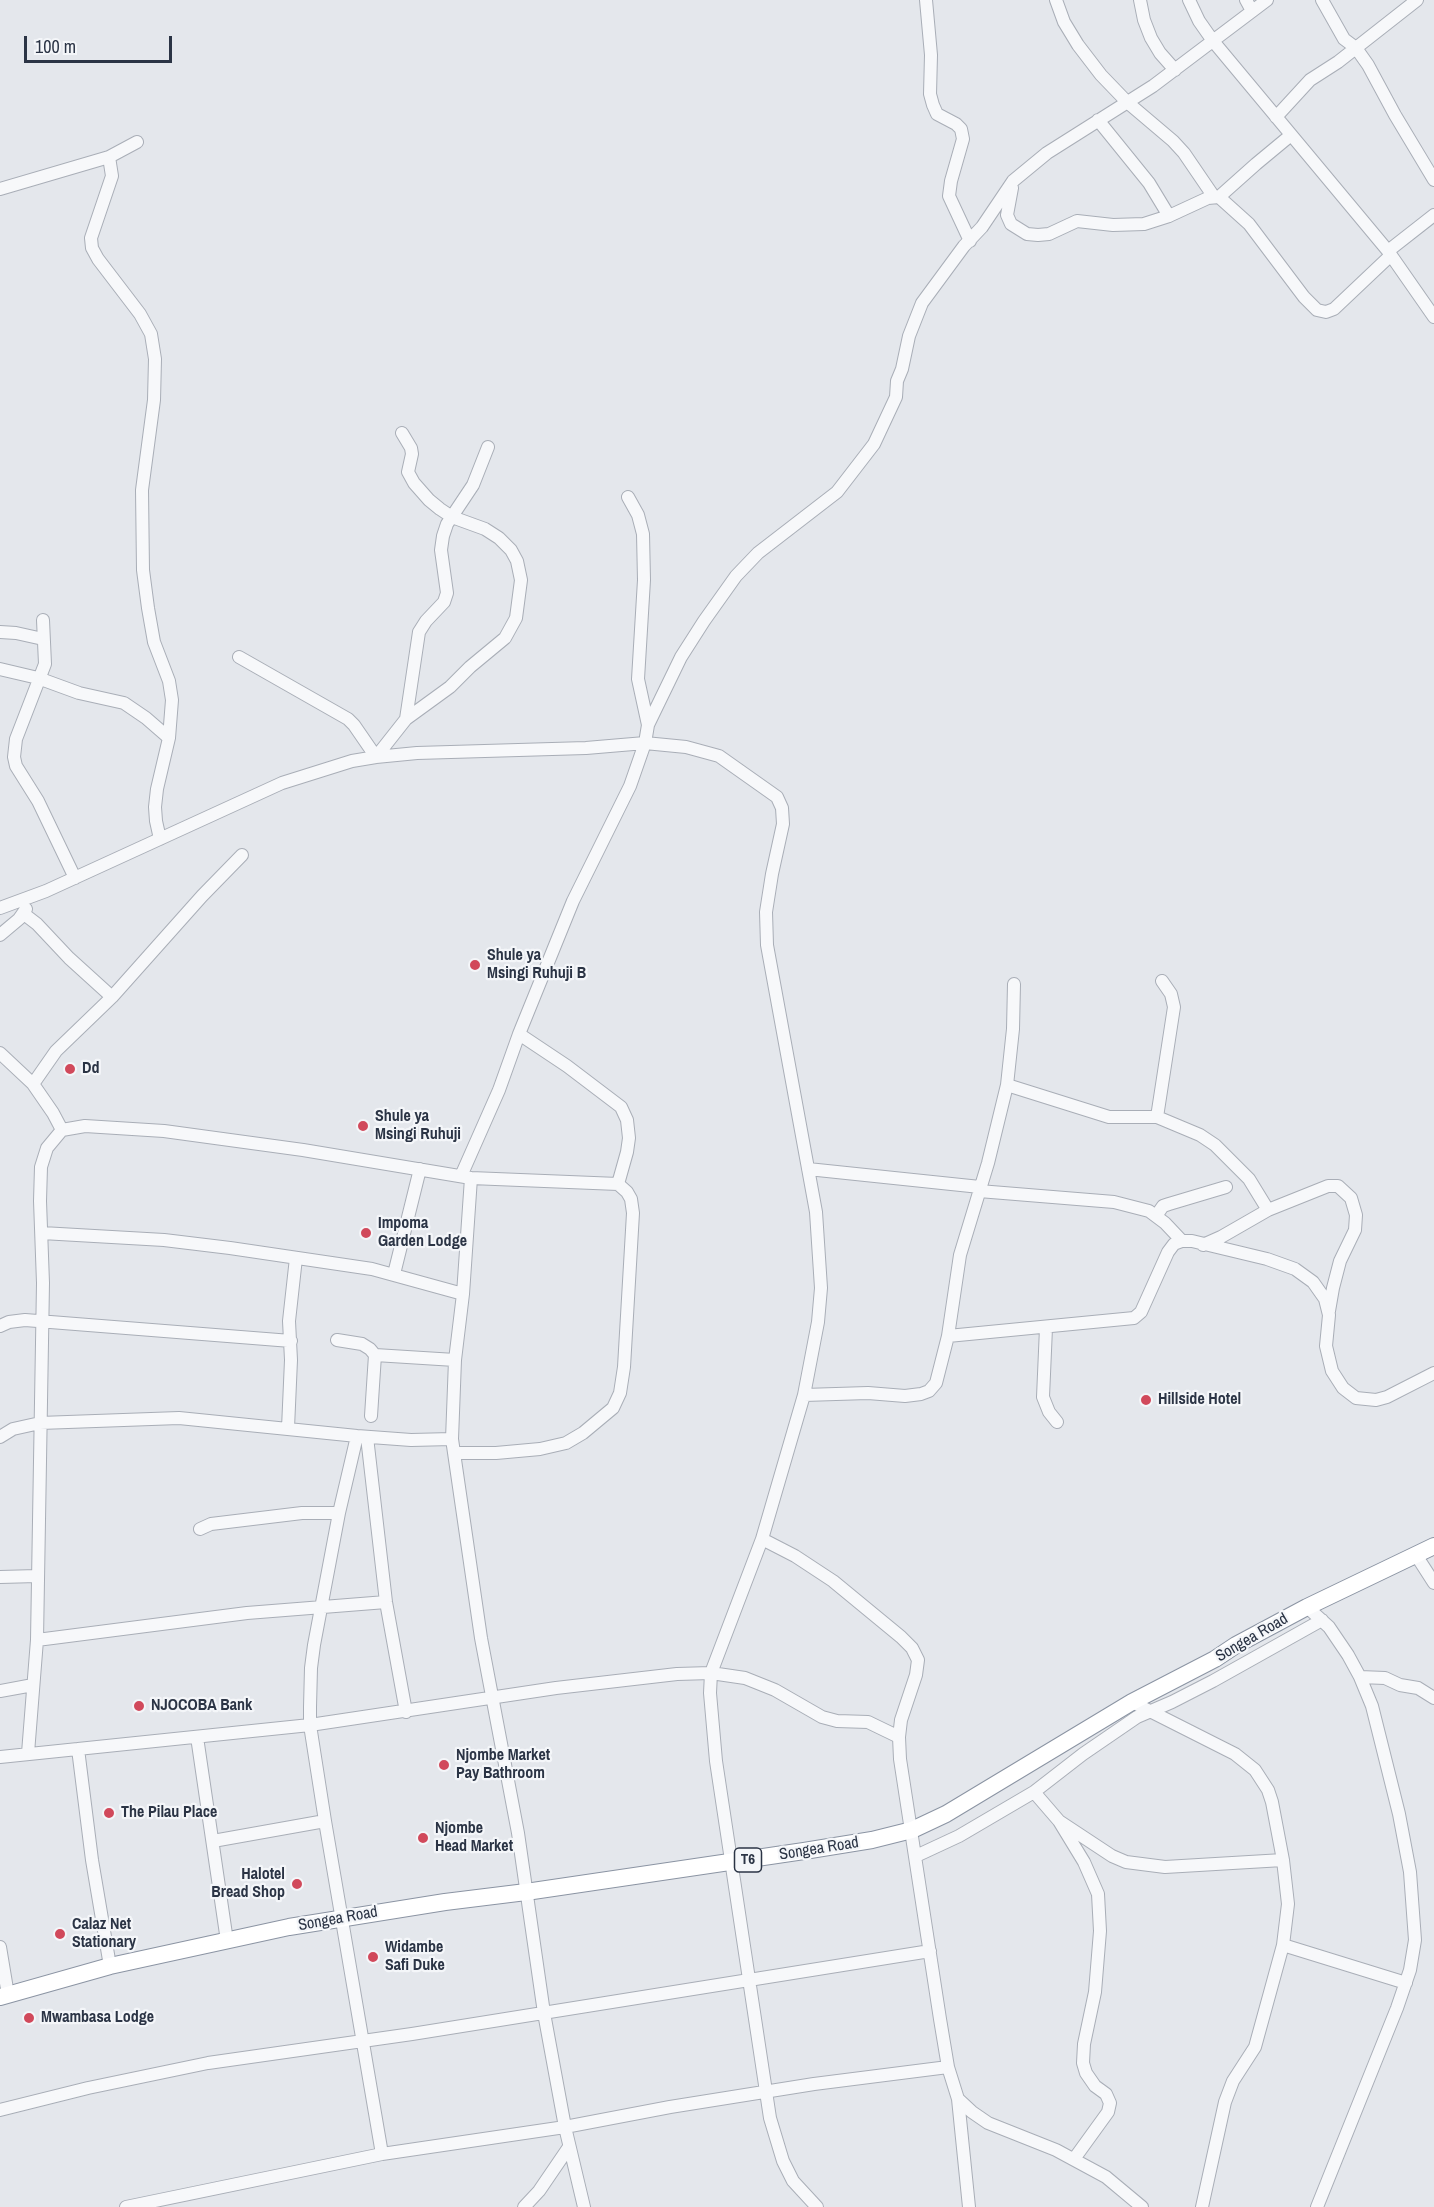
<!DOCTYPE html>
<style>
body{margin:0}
#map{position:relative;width:1434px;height:2207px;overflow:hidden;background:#e4e7ec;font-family:"Archivo Narrow",sans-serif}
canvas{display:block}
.scale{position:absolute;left:24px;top:36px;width:148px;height:27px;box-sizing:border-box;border:3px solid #2b3445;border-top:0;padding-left:8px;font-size:18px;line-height:21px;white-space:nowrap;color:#2b3445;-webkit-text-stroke:4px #f4f6f9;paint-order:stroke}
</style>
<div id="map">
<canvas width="1434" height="2207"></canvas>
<div class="scale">100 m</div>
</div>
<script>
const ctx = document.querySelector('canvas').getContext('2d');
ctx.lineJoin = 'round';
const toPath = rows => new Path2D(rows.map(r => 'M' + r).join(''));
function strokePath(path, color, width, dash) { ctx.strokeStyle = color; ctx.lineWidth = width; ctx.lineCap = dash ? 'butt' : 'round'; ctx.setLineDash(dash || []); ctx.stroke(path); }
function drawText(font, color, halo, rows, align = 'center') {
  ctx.font = font + ' "Archivo Narrow",sans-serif'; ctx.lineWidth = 4.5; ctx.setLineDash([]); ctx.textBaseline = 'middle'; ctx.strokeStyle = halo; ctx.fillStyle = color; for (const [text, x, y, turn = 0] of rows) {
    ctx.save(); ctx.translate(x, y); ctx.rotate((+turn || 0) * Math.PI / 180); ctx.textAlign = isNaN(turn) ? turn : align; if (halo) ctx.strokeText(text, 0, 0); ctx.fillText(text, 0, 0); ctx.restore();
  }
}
const minor = toPath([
 [926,0,931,55,930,94,933,105,937,114,956,124,961,129,963,139,951,181,949,196,970,241],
 [1056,0,1064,22,1078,45,1101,75,1127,102,1173,141,1184,153,1214,197],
 [1140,0,1144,20,1151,38,1160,53,1175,70],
 [1189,0,1199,21,1213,41,1388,251,1434,317],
 [1246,0,1252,11],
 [1322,0,1344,39,1356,48,1368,65,1395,115,1434,180],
 [1276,117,1310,80,1338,62,1417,0],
 [1098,120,1149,183,1169,216],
 [109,157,112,176,91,238,92,248,98,259,140,314,151,334,155,359,154,400,142,490,143,570,148,608,154,642,169,681,172,700,169,738,157,789,155,807,156,821,160,839],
 [1012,188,1007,215,1011,224,1027,234,1038,235,1049,234,1077,221,1113,225,1144,224,1169,216,1208,198,1219,197,1249,224,1304,297,1317,310,1326,312,1334,309,1390,256],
 [0,189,109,157,137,142],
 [1219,197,1256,164,1291,135],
 [1388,251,1434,215],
 [402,433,411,448,412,454,408,472,414,483,429,500,440,509,452,517,485,529,499,538,511,550,517,561,521,580,516,618,505,638,470,667,450,687,406,719],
 [628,497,638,515,643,534,644,580,638,679,648,725],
 [43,620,45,664,16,739,14,757,16,766,38,801,75,878],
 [0,632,16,633,43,639],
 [239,657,348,719,354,725,376,757,406,719,419,632,426,621,444,602,447,593,441,550,443,536,447,524,473,485,488,447],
 [0,669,38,678,79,693,124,703,146,718,169,738],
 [0,908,46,891,282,783,352,761,376,757,417,753,586,748,645,743,686,747,719,756,777,797,782,808,783,824,772,874,766,912,767,945,816,1212,821,1288,818,1322,804,1395,762,1539,711,1673,710,1693,716,1761,770,2118,783,2161,793,2181,817,2207],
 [24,914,37,924,69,958,112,997],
 [0,935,19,919,26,909],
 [519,1034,567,1066,621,1107,627,1120,629,1138,627,1152,618,1184],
 [0,1053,33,1084,53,1113,62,1130],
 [33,1084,56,1051,112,997,202,896,242,855],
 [1007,1085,1109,1117,1157,1117,1200,1135,1215,1145,1249,1179,1268,1210],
 [1157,1117,1174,1007,1171,994,1162,981],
 [808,1169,980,1187],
 [461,1176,499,1090,519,1034,573,901,630,786,645,743,648,725,681,657,704,621,736,576,758,553,837,492,874,444,896,397,897,381,902,369,909,336,922,303,964,246,982,227,1013,181,1047,153,1153,86,1267,0],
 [471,1178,463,1294,455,1360,452,1439,481,1638,518,1833,544,2013,565,2127,584,2207],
 [979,1191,1114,1202,1149,1211,1165,1223,1182,1241],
 [1156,1216,1163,1206,1169,1204,1226,1187],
 [42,1233,164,1240,230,1248,372,1269,463,1294],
 [1203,1245,1221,1237,1268,1210,1328,1186,1338,1186,1351,1198,1356,1215,1355,1230,1340,1261,1333,1288,1329,1311],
 [394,1274,420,1169],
 [0,1326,9,1322,25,1320,291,1341],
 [1046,1328,1043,1397,1049,1412,1057,1422],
 [948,1336,1134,1318,1141,1312,1168,1252,1174,1244,1182,1241,1192,1241,1267,1259,1295,1269,1313,1282,1325,1299,1329,1315,1326,1346,1332,1371,1343,1388,1356,1398,1376,1400,1387,1397,1434,1373],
 [337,1340,362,1344,370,1349,375,1355,455,1360],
 [804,1395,868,1393,905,1396,921,1394,929,1391,936,1383,948,1336,960,1255,988,1163,1007,1085,1013,1029,1014,984],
 [371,1416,375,1355],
 [288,1428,291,1360,289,1321,296,1258],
 [357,1436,339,1513,314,1645,311,1668,310,1707,310,1725,325,1821,382,2154],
 [0,1437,13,1429,40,1423,179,1418,357,1436,411,1440,452,1439],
 [367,1437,386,1602,406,1712],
 [200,1529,211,1524,302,1513,339,1513],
 [762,1539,795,1556,833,1581,901,1637,912,1648,918,1660,916,1675,901,1720,899,1737,900,1759,940,2019,948,2067,958,2099,972,2112,988,2123,1056,2150,1106,2177,1142,2207],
 [1416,1555,1434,1583],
 [0,1577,37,1576],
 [1307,1607,1329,1627,1348,1655,1360,1677,1372,1706,1399,1814,1410,1872,1415,1940,1410,1970,1397,2008,1317,2207],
 [37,1640,247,1613,386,1602],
 [1360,1677,1385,1678,1400,1685,1418,1688,1434,1698],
 [0,1691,33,1685],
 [1132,1702,1235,1754,1255,1770,1268,1790,1272,1802,1283,1860,1288,1904,1283,1945,1255,2047,1233,2081,1225,2102,1202,2207],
 [197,1737,227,1941],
 [78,1749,92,1860,110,1966],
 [28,1753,37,1640,43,1283,40,1201,41,1167,47,1148,62,1130,85,1126,164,1131,303,1150,471,1178,618,1184,627,1192,631,1199,633,1213,624,1367,620,1393,613,1408,583,1433,566,1443,540,1449,496,1453,456,1453],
 [0,1757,310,1725,556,1688,677,1674,711,1673,745,1678,775,1690,822,1717,837,1721,868,1722,899,1737],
 [1034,1792,1059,1821,1112,1856,1126,1862,1165,1867,1283,1860],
 [1059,1821,1084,1862,1098,1894,1100,1931,1095,1992,1084,2044,1083,2063,1086,2073,1095,2086,1106,2094,1110,2103,1108,2112,1074,2159],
 [213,1841,325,1821],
 [916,1856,959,1836,1034,1792,1083,1754,1137,1717,1172,1702,1213,1681,1322,1620],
 [1283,1945,1406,1983],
 [0,1947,8,1995],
 [958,2099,969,2207],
 [0,2110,88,2088,208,2063,412,2034,930,1951],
 [126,2207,382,2154,565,2127,670,2107,814,2084,948,2067],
 [524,2207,539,2191,569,2147]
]);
const highway = toPath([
 [0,1997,110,1966,289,1927,445,1902,526,1892,804,1851,872,1840,912,1830,946,1814,1132,1702,1215,1659,1236,1645,1307,1607,1434,1546]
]);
strokePath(minor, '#a9aeb7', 14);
strokePath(highway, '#8b94a3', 18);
strokePath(minor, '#f7f8fa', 12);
strokePath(highway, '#fff', 16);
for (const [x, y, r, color] of [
 [475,965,6,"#d1495b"],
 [70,1069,6,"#d1495b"],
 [363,1126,6,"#d1495b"],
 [366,1233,6,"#d1495b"],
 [1146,1400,6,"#d1495b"],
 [139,1706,6,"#d1495b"],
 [444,1765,6,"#d1495b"],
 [109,1813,6,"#d1495b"],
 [423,1838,6,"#d1495b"],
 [297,1884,6,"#d1495b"],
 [60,1934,6,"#d1495b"],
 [373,1957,6,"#d1495b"],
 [29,2018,6,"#d1495b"]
]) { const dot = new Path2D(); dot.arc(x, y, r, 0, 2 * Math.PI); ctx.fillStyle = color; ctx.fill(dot); strokePath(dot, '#f4f6f9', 2); }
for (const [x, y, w] of [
 [748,1860,27]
]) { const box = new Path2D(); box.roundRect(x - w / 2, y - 12, w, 24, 4.5); ctx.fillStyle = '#f4f6f9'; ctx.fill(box); strokePath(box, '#2b3445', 1.5); }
drawText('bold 15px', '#2b3445', null, [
 ["T6",748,1860]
]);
drawText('bold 16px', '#2b3445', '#f4f6f9', [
 ["Shule ya",487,956],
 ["Msingi Ruhuji B",487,974],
 ["Dd",82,1069],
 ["Shule ya",375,1117],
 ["Msingi Ruhuji",375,1135],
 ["Impoma",378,1224],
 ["Garden Lodge",378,1242],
 ["Hillside Hotel",1158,1400],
 ["NJOCOBA Bank",151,1706],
 ["Njombe Market",456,1756],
 ["Pay Bathroom",456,1774],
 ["The Pilau Place",121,1813],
 ["Njombe",435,1829],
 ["Head Market",435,1847],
 ["Halotel",285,1875,"right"],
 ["Bread Shop",285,1893,"right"],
 ["Calaz Net",72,1925],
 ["Stationary",72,1943],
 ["Widambe",385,1948],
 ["Safi Duke",385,1966],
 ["Mwambasa Lodge",41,2018]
], 'left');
drawText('16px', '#2b3445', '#f4f6f9', [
 ["Songea Road",1252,1638,-30],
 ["Songea Road",819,1849,-9],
 ["Songea Road",338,1919,-10]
]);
</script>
